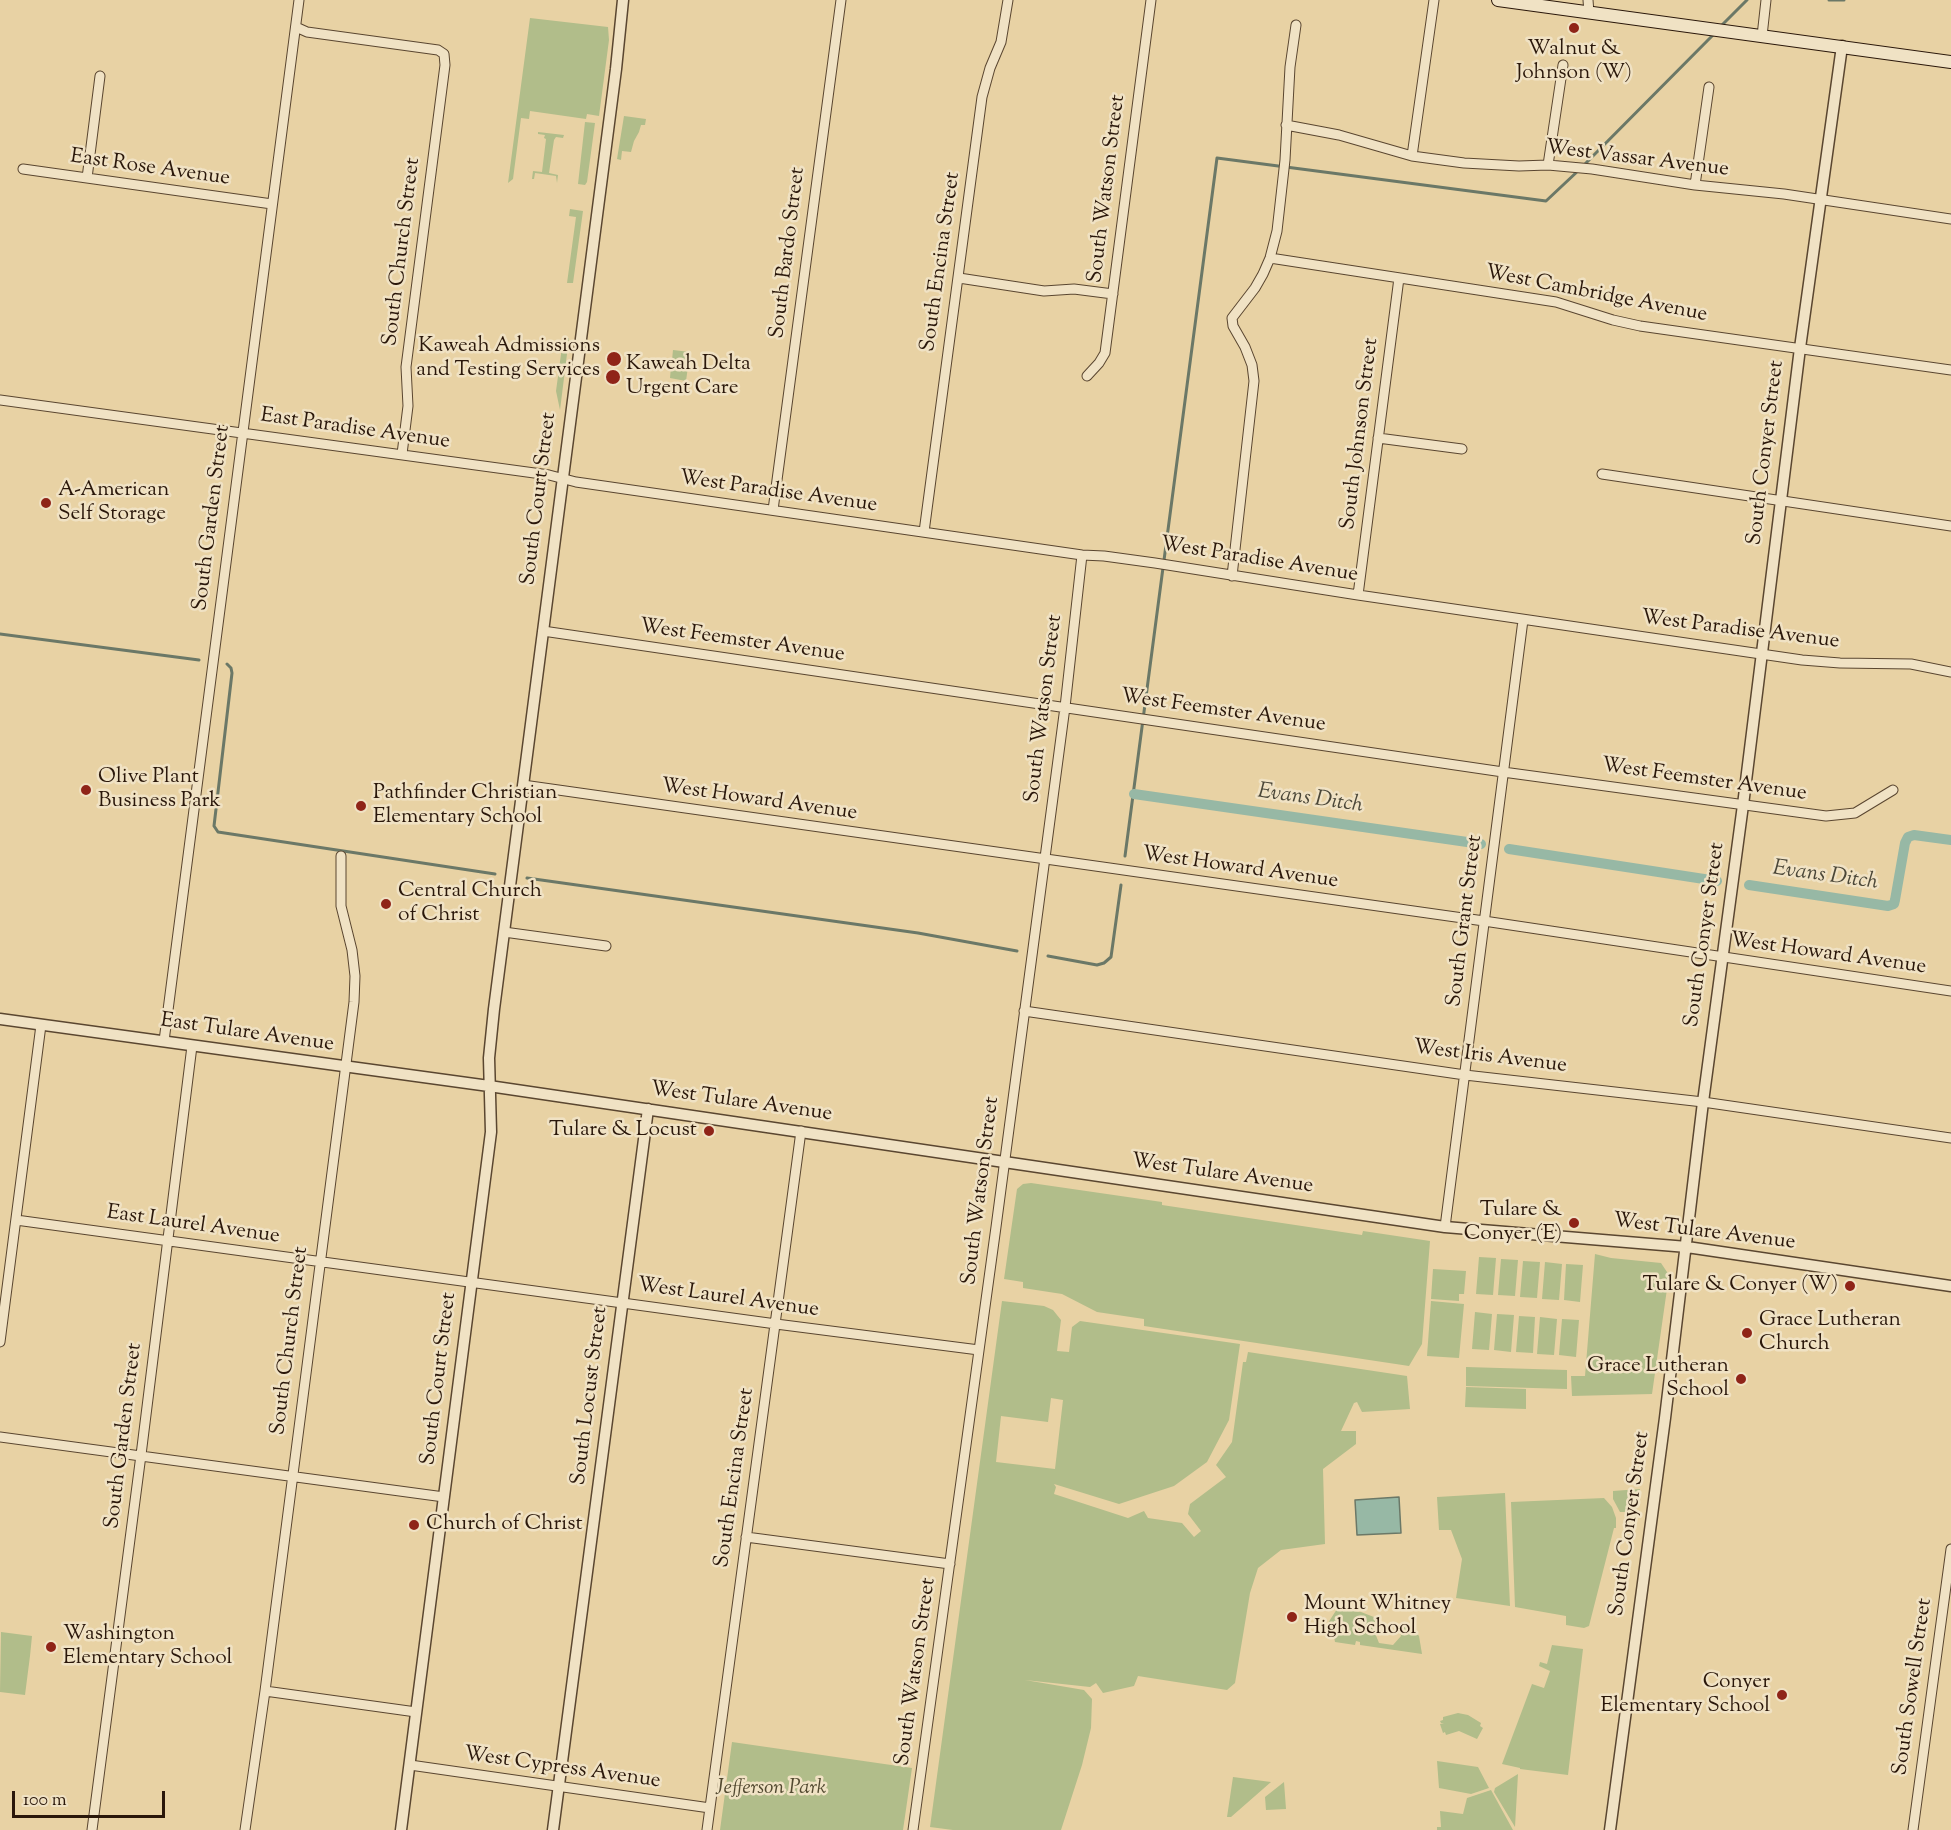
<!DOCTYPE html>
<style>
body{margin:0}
#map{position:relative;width:1951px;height:1830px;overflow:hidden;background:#e8d2a4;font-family:"Sorts Mill Goudy",serif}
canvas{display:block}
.scale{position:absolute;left:12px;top:1791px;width:153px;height:27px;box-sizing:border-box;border:3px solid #2a170a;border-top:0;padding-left:8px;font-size:18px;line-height:21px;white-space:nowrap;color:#2a170a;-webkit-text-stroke:4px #f0e2c4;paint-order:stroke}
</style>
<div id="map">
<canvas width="1951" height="1830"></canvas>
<div class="scale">100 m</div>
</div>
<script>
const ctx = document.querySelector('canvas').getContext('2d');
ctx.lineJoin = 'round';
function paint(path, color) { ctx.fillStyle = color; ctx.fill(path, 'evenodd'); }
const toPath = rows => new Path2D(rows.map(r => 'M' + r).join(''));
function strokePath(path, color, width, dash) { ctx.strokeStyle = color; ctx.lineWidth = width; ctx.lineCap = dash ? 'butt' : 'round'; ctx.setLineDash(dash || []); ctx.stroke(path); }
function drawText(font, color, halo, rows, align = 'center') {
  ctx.font = font + ' "Sorts Mill Goudy",serif'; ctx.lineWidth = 5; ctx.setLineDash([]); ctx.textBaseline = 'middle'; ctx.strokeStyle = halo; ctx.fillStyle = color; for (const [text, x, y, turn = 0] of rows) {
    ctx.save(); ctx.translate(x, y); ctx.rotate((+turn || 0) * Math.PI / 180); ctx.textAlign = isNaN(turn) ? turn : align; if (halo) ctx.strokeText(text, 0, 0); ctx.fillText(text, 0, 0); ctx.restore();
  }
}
paint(toPath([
 [530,18,608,27,609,40,599,116,587,114,586,119,530,111,529,119,521,118,513,179,508,183],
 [624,116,646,119,645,125,641,125,639,132,634,141,631,152,622,151,621,160,617,159],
 [585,122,595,123,587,182,585,185,578,184],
 [538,132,564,135,563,138,556,137,554,140,549,173,558,175,557,183,556,176,535,173,534,179,532,179,533,171,542,172,546,139,544,138,545,135,538,134],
 [570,209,583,211,573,283,567,283,576,217,569,216],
 [568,338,569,338,560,410,556,391,562,347],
 [673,350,690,352,686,381,670,378,671,367,674,367,675,361,672,360],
 [1031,1183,1162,1202,1162,1205,1362,1235,1363,1231,1430,1241,1422,1344,1409,1366,1144,1326,1144,1319,1097,1312,1062,1294,1023,1288,1023,1282,1004,1279,1017,1189,1023,1184],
 [1595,1254,1611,1258,1661,1263,1669,1275,1652,1394,1572,1396,1571,1376,1585,1376],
 [1479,1257,1496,1258,1493,1295,1476,1294],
 [1501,1259,1518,1260,1515,1296,1498,1295],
 [1523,1261,1540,1262,1537,1298,1520,1297],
 [1545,1262,1562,1264,1559,1300,1542,1299],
 [1566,1264,1583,1265,1580,1302,1564,1300],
 [1433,1269,1466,1271,1464,1294,1459,1294,1459,1301,1431,1299],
 [1002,1301,1044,1306,1053,1310,1061,1320,1057,1351,1069,1352,1072,1327,1080,1321,1240,1344,1229,1420,1207,1462,1174,1486,1119,1504,1054,1484,1056,1487,1054,1494,1128,1518,1144,1511,1148,1518,1182,1523,1194,1537,1201,1531,1188,1514,1190,1504,1226,1477,1216,1465,1232,1442,1243,1362,1246,1362,1248,1352,1407,1376,1410,1409,1362,1412,1357,1402,1354,1403,1341,1431,1356,1431,1356,1444,1323,1469,1325,1544,1281,1550,1258,1568,1250,1593,1235,1683,1227,1690,1138,1676,1134,1686,1103,1693,1096,1683,1090,1687,1025,1680,1084,1690,1092,1699,1091,1728,1082,1765,1061,1830,953,1830,930,1827],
 [1051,1398,1063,1400,1055,1469,996,1462,1001,1416,1048,1422],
 [1431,1301,1464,1304,1459,1358,1427,1356],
 [1475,1312,1492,1314,1489,1350,1472,1349],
 [1497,1314,1514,1315,1511,1352,1494,1350],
 [1519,1316,1535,1317,1533,1353,1516,1352],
 [1540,1317,1557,1319,1554,1355,1537,1354],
 [1562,1319,1579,1320,1576,1357,1559,1355],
 [1466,1367,1567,1370,1567,1389,1466,1386],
 [1466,1387,1526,1389,1526,1409,1465,1407],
 [1640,1489,1637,1508,1628,1512,1620,1512,1613,1499,1613,1491],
 [1505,1493,1510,1606,1456,1598,1462,1559,1451,1530,1439,1530,1437,1497],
 [1604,1498,1612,1507,1616,1518,1616,1528,1614,1528,1589,1626,1584,1628,1566,1625,1566,1616,1515,1607,1511,1502],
 [1337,1609,1361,1612,1379,1619,1381,1623,1375,1633,1379,1643,1393,1645,1401,1636,1397,1625,1411,1627,1419,1636,1422,1654,1360,1645,1360,1642,1356,1641,1355,1645,1335,1642,1333,1631,1328,1623],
 [1,1632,32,1636,30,1656,8,1653,30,1656,25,1695,0,1692],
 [1552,1645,1583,1649,1568,1775,1520,1769,1520,1768,1502,1764,1532,1684,1544,1688,1550,1671,1539,1666,1540,1662,1547,1664],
 [1458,1713,1468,1715,1481,1723,1480,1726,1483,1728,1477,1739,1459,1731,1446,1735,1445,1732,1443,1733,1440,1724,1444,1723,1441,1723,1440,1721,1443,1720,1443,1717],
 [732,1742,912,1768,903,1830,720,1830],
 [1437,1761,1478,1767,1489,1788,1471,1794,1439,1788],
 [1518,1774,1515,1827,1494,1792,1495,1788],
 [1233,1777,1271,1782,1231,1817,1227,1817],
 [1284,1782,1286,1809,1266,1810,1265,1797],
 [1491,1790,1513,1830,1437,1830,1437,1827,1441,1827,1440,1811,1463,1814,1467,1798]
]), '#b1bd8a');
const water = toPath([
 [1399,1497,1401,1533,1357,1535,1355,1500,1399,1497]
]);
paint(water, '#97b8a5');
strokePath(water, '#6b7867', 1.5);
strokePath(toPath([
 [1829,0,1844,0],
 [1721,26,1747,0],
 [1584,165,1715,33],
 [0,634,199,660],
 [227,664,231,668,232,673,214,826,218,832,495,874],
 [1125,856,1217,158,1546,201,1579,170],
 [527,878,918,933,1017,951],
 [1048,956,1097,965,1104,963,1111,957,1121,885]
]), '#6b7867', 3);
strokePath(toPath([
 [1134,794,1481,844],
 [1509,849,1717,881],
 [1749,885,1888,906,1894,904,1895,900,1905,843,1908,837,1914,835,1951,840]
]), '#97b8a5', 10);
const minor = toPath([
 [1588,0,1589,13],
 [296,27,307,32,438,50,444,54,445,65,406,367,408,406,402,454],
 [1762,36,1766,0],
 [1286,125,1339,135,1412,156,1464,163,1519,166,1548,165,1592,169,1695,185,1784,194,1951,219],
 [1412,156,1434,0],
 [1548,165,1563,65],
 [23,169,272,204],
 [87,178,100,76],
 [1695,185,1709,87],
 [1270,258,1556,302,1613,320,1640,326,1951,370],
 [959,278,1044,291,1074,289,1113,294],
 [1087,376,1099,363,1105,353,1151,0],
 [0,400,549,475,576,482,1082,555,1104,556,1155,563,1358,595,1802,660,1840,663,1911,664,1951,672],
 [1378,438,1462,449],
 [1602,474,1951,526],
 [773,510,841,0],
 [924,532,982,97,990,68,1001,42,1008,0],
 [1232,576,1254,381,1252,365,1245,347,1233,326,1232,318,1255,288,1263,274,1270,258,1277,231,1285,160,1290,67,1296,25],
 [1358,595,1399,278],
 [543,631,1503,772,1826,816,1855,813,1893,790],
 [523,785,1484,921,1951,991],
 [504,932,606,946],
 [1024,1011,1465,1075,1703,1102,1951,1138],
 [164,1041,299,0],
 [16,1220,776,1324,979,1350],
 [1445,1227,1523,620],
 [0,1342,41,1025],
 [0,1437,444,1497],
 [746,1537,950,1564],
 [265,1691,416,1712],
 [410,1765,710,1808],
 [92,1830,141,1455,192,1046],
 [245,1830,265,1691,354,1002,355,976,352,950,341,906,341,856],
 [707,1830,801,1131],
 [913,1830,996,1227,1065,707,1082,555],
 [1913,1830,1951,1549]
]);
const tertiary = toPath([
 [0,1019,489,1086,1445,1227,1687,1247,1951,1286],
 [401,1830,491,1132,489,1058,494,1009,616,69,623,0],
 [553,1830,648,1109],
 [1610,1830,1665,1418,1703,1102,1743,805,1800,348,1842,46]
]);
const secondary = toPath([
 [1498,0,1951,62]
]);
strokePath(minor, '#5a4630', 11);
strokePath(tertiary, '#5a4630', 13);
strokePath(secondary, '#2a170a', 14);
strokePath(minor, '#f0e2c4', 9);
strokePath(tertiary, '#f0e2c4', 10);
strokePath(secondary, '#f0e2c4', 12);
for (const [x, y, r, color] of [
 [1574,28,6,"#8f2418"],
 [614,359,8,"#8f2418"],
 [613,377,8,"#8f2418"],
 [46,503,6,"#8f2418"],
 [86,790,6,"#8f2418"],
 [361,806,6,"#8f2418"],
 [386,904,6,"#8f2418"],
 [709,1131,6,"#8f2418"],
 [1574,1223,6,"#8f2418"],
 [1850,1286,6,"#8f2418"],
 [1747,1333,6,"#8f2418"],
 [1741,1379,6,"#8f2418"],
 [414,1525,6,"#8f2418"],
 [1292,1617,6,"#8f2418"],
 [51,1647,6,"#8f2418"],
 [1782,1695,6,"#8f2418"]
]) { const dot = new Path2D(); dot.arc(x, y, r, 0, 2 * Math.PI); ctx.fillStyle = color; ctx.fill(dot); strokePath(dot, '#f0e2c4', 2); }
drawText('21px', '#2a170a', '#f0e2c4', [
 ["Walnut &",1574,50,"center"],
 ["Johnson (W)",1574,74,"center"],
 ["Kaweah Admissions",600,347,"right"],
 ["and Testing Services",600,371,"right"],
 ["Kaweah Delta",626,365],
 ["Urgent Care",626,389],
 ["A-American",58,491],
 ["Self Storage",58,515],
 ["Olive Plant",98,778],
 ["Business Park",98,802],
 ["Pathfinder Christian",373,794],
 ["Elementary School",373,818],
 ["Central Church",398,892],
 ["of Christ",398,916],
 ["Tulare & Locust",697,1131,"right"],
 ["Tulare &",1562,1211,"right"],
 ["Conyer (E)",1562,1235,"right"],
 ["Tulare & Conyer (W)",1838,1286,"right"],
 ["Grace Lutheran",1759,1321],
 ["Church",1759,1345],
 ["Grace Lutheran",1729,1367,"right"],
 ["School",1729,1391,"right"],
 ["Church of Christ",426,1525],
 ["Mount Whitney",1304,1605],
 ["High School",1304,1629],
 ["Washington",63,1635],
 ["Elementary School",63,1659],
 ["Conyer",1770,1683,"right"],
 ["Elementary School",1770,1707,"right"]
], 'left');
drawText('21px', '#2a170a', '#f0e2c4', [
 ["West Vassar Avenue",1637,160,7],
 ["East Rose Avenue",150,169,8],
 ["South Watson Street",1108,189,-83],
 ["South Church Street",403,252,-83],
 ["South Bardo Street",789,253,-83],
 ["South Encina Street",942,262,-82],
 ["West Cambridge Avenue",1596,295,11],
 ["East Paradise Avenue",355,430,8],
 ["South Johnson Street",1361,434,-83],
 ["South Conyer Street",1767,453,-83],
 ["West Paradise Avenue",778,493,8],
 ["South Court Street",540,499,-83],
 ["South Garden Street",213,518,-83],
 ["West Paradise Avenue",1259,561,9],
 ["West Paradise Avenue",1740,631,7],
 ["West Feemster Avenue",742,642,8],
 ["South Watson Street",1045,709,-83],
 ["West Feemster Avenue",1223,712,8],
 ["West Feemster Avenue",1704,781,8],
 ["West Howard Avenue",759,801,8],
 ["West Howard Avenue",1240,869,8],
 ["South Grant Street",1466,921,-83],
 ["South Conyer Street",1706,935,-82],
 ["West Howard Avenue",1828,955,8],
 ["East Tulare Avenue",247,1034,8],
 ["West Iris Avenue",1490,1058,7],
 ["West Tulare Avenue",741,1103,8],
 ["West Tulare Avenue",1222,1175,8],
 ["South Watson Street",982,1191,-83],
 ["East Laurel Avenue",193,1226,8],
 ["West Tulare Avenue",1704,1233,7],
 ["West Laurel Avenue",728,1299,8],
 ["South Church Street",291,1341,-83],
 ["South Court Street",440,1379,-83],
 ["South Locust Street",591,1396,-83],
 ["South Garden Street",125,1436,-83],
 ["South Encina Street",736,1478,-82],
 ["South Conyer Street",1631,1524,-82],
 ["South Watson Street",917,1672,-82],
 ["South Sowell Street",1914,1687,-82],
 ["West Cypress Avenue",562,1769,8]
]);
drawText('italic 21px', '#524930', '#f0e2c4', [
 ["Jefferson Park",771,1789]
]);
drawText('italic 22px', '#4b4738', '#f0e2c4', [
 ["Evans Ditch",1310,800,8],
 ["Evans Ditch",1825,877,8]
]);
</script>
